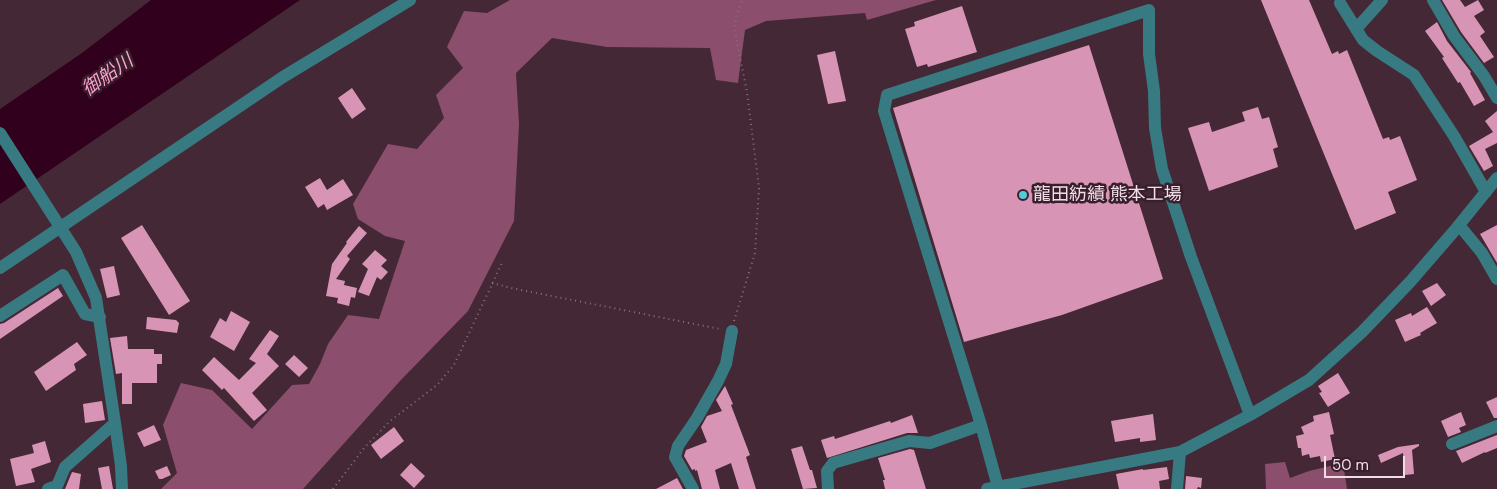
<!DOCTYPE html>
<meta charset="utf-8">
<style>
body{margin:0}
#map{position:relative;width:1497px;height:489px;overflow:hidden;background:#442836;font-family:"DM Sans",sans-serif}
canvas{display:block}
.scale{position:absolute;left:1324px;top:456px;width:81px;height:22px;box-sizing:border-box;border:2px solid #f0dde6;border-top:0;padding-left:6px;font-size:15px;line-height:18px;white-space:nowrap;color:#f0dde6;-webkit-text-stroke:4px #391e2c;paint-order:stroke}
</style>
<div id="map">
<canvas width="1497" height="489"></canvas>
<div class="scale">50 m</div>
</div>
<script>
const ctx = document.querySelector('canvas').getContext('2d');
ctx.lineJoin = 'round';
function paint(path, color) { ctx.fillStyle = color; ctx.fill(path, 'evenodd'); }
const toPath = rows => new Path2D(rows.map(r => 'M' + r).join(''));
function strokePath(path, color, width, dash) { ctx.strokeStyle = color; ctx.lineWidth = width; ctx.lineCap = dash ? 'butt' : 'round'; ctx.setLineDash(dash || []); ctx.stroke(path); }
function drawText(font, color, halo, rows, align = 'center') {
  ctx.font = font + ' "DM Sans","Noto Sans JP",sans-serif'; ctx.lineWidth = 5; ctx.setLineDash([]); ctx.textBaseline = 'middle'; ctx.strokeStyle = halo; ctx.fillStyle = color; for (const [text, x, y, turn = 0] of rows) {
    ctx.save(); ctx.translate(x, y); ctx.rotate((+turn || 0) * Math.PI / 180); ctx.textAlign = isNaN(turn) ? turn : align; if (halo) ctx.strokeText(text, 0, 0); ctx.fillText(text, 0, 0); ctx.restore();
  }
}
paint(toPath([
 [510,0,936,0,867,20,865,13,766,21,745,30,738,83,716,80,710,48,607,47,552,38,516,73,519,124,514,221,468,311,400,381,303,489,161,489,177,473,163,425,181,383,212,390,252,429,292,385,309,384,320,364,328,344,348,315,379,319,405,241,385,236,358,219,353,204,388,144,417,149,444,118,436,95,463,68,447,47,464,11,487,13],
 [1285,462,1290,478,1309,471,1343,463,1347,489,1266,489,1265,464]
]), '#8b4e6d');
paint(toPath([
 [151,0,300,0,0,204,0,109,82,53]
]), '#31001d');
paint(toPath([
 [1261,0,1309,0,1332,54,1338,51,1339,54,1347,50,1383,139,1389,137,1390,140,1400,136,1417,180,1388,192,1396,213,1355,230],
 [1442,0,1460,0,1465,7,1478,0,1484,10,1474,16,1485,32,1480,36,1494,57,1484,63,1461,32],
 [962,6,977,52,928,67,927,64,917,67,905,29,915,26,914,22],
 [1437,22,1447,41,1471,72,1470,73,1485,100,1474,106,1460,82,1458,83,1442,58,1444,57,1425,31],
 [1089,45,1163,279,1062,315,964,342,893,108],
 [835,51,846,101,828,104,817,55],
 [352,88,366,109,352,119,338,98],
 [1258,107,1262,119,1269,117,1278,147,1273,149,1278,167,1209,191,1188,128,1209,122,1212,132,1245,121,1242,112],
 [1497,111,1497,143,1485,149,1493,166,1484,171,1469,146,1493,132,1485,121],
 [320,178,327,190,343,179,353,195,327,210,324,204,318,208,305,187],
 [142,225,190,301,169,315,121,238],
 [1497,225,1497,263,1480,234],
 [359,226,367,233,347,256,350,259,336,279,345,281,344,285,357,288,355,298,351,297,349,306,337,303,338,298,326,296,332,264,347,243,346,242],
 [375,250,387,260,381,266,388,272,381,280,377,277,369,296,358,292,368,269,362,264],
 [114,266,120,295,107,298,100,269],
 [1437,283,1446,295,1431,306,1422,291],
 [58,288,63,296,0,339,0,324,4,323],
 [1427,307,1437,323,1420,333,1421,335,1405,342,1395,320,1411,313,1412,316],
 [231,311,250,322,234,351,210,337,220,318,226,322],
 [147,317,176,320,179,323,177,333,146,329],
 [270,330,279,336,267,354,279,366,252,393,267,410,254,421,224,388,222,390,202,370,214,357,239,380,256,363,249,359],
 [127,336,128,349,154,349,154,354,162,354,162,364,157,364,157,383,132,383,132,404,122,404,122,373,116,374,110,338],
 [77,342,87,355,74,364,76,370,46,391,34,372],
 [294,355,308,368,299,377,285,364],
 [1338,373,1350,393,1328,407,1319,393,1322,392,1318,386],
 [725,386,733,404,731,405,750,455,746,457,756,489,739,489,731,463,715,470,720,489,702,489,697,470,695,471,695,469,692,470,684,456,686,450,707,442,701,427,707,416,722,411,716,400],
 [1497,397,1497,418,1494,418,1486,402],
 [102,401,105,420,85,423,83,404],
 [1329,412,1334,434,1330,435,1335,459,1321,462,1320,456,1310,458,1309,454,1302,456,1301,448,1298,448,1296,436,1304,434,1301,427,1314,421,1313,416],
 [1461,412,1466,425,1459,428,1461,432,1448,437,1441,421],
 [1153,414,1156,440,1140,442,1140,438,1115,442,1111,421],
 [912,415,918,433,907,433,827,458,821,440,834,436,835,439,890,421,891,423],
 [154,425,161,440,144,447,137,433],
 [394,427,404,441,381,459,371,445],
 [1497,435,1497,448,1485,453,1485,452,1462,463,1456,451],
 [45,441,51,462,31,469,35,482,16,486,10,459,34,453,32,445],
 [1419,444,1419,446,1412,450,1414,474,1405,475,1403,453,1381,463,1378,455,1398,447],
 [802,446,810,470,812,470,817,488,803,489,791,449],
 [910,449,914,450,926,489,885,489,883,480,885,480,878,458],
 [411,463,425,476,414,488,400,475],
 [109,466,113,489,102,489,98,468],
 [167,466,171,475,162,479,159,479,155,471],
 [1167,467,1169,479,1159,481,1160,489,1119,489,1116,474,1143,469,1143,470],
 [72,472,81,474,79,489,65,489],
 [1186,476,1202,478,1201,488,1198,487,1197,489,1185,489],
 [677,478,683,489,656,489]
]), '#d894b5');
strokePath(toPath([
 [492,283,511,288,720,329],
 [734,321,755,253,759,188,747,92,734,28,737,14,742,0],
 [333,489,364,448,390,421,437,385,454,365,502,263]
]), '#89717d', 2, [1, 4]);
strokePath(toPath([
 [1433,0,1454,36,1484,76,1497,98],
 [1340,3,1363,40,1377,51,1414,75,1454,136,1486,192],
 [1356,29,1382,0],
 [0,133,76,252,96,298,115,423,121,466,122,489],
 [1459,225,1482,253,1497,279],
 [0,268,283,77,410,0],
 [0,316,63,275,85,314,100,317],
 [1452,444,1497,426],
 [998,487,981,425,884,111,887,95,1149,10,1149,54,1154,91,1155,128,1162,169,1191,257,1250,415],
 [48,489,57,486,65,467,115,423],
 [693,489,675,457,678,446,697,418,718,381,726,364,732,331],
 [828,489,827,471,833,463,909,441,930,443,981,425],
 [987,489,1180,452,1250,415,1309,380,1362,332,1410,282,1455,230,1497,178],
 [1177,489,1180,452]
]), '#387a82', 12);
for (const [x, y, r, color] of [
 [1023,195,5,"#52cbd9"]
]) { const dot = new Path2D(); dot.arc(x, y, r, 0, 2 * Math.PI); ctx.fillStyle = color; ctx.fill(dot); strokePath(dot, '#391e2c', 2); }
drawText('18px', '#f0dde6', '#391e2c', [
 ["龍田紡績 熊本工場",1033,195]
], 'left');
drawText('italic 19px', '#fda2cf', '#391e2c', [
 ["御船川",108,76,-35]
]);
</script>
